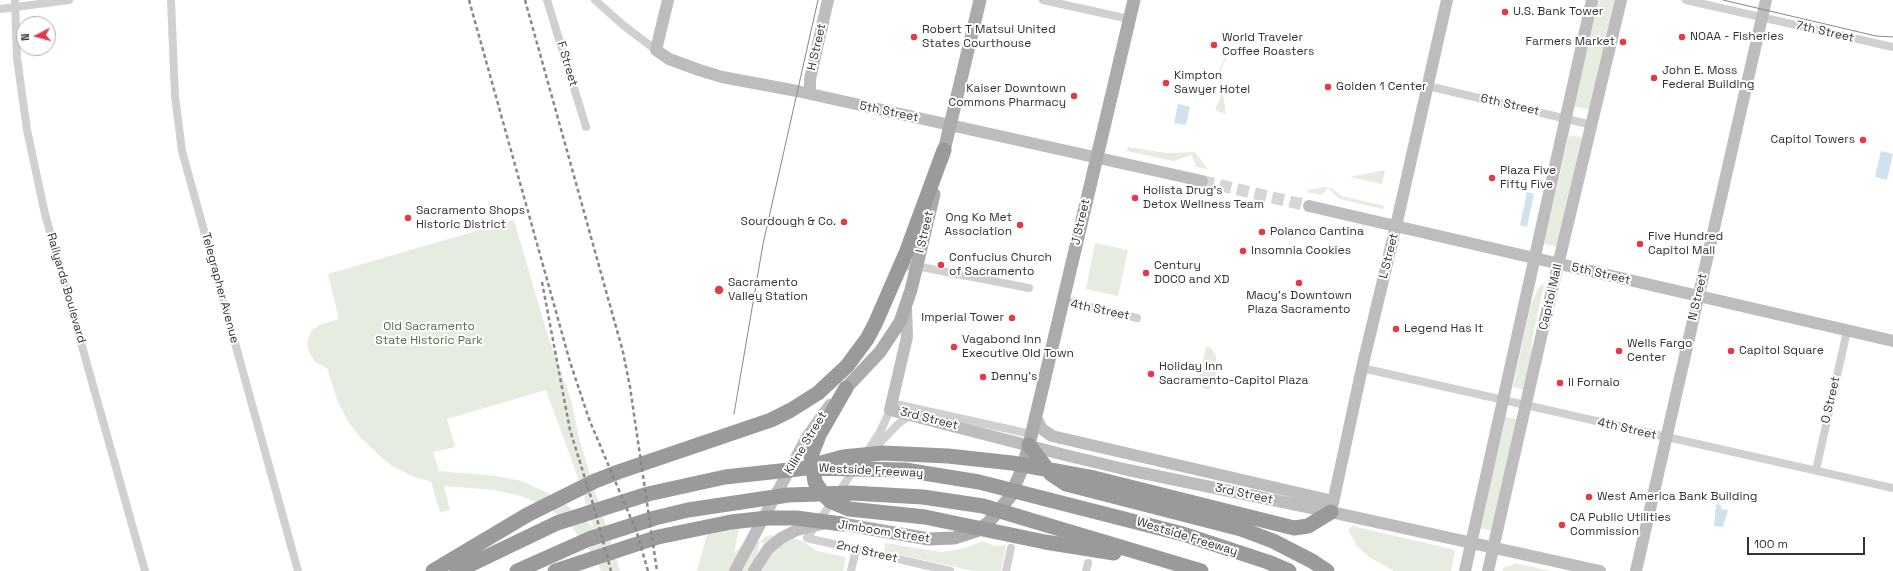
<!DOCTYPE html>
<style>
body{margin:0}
#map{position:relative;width:1893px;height:571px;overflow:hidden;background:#fff;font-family:"Space Grotesk",sans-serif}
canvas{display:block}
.north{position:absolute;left:16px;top:16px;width:40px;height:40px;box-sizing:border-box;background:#fff;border:1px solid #adadad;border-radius:50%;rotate:264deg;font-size:11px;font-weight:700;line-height:16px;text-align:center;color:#333}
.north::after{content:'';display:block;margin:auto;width:14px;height:18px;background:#e63946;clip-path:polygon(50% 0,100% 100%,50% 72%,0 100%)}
.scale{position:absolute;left:1747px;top:537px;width:118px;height:18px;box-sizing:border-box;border:2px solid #333;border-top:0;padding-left:5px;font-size:12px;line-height:14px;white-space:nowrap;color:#333;-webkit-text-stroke:3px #fff;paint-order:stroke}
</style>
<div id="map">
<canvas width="1893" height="571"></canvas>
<div class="north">N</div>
<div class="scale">100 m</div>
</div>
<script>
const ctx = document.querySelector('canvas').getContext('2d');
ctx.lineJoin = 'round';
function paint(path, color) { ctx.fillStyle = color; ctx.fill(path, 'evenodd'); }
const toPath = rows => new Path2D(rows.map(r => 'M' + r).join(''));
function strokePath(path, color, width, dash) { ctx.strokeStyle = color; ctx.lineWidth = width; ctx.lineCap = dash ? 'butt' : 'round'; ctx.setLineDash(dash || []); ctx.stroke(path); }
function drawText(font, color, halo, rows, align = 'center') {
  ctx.font = font + ' "Space Grotesk",sans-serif'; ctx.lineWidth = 4; ctx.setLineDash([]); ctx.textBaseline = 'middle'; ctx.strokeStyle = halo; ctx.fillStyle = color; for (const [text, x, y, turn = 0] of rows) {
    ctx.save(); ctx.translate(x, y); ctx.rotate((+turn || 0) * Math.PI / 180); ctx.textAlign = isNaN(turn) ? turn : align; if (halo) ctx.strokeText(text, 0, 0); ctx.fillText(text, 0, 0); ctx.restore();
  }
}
paint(toPath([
 [1597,0,1615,0,1591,110,1573,106],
 [1229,48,1230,48,1220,73,1226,114,1215,110,1221,96,1218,73],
 [1569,135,1584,138,1557,247,1544,244],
 [1128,147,1166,153,1195,152,1208,169,1196,167,1192,155,1173,161,1127,151],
 [1385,170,1382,184,1350,177],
 [1325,187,1331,188,1342,196,1384,206,1384,207,1382,209,1340,199,1328,188,1322,195,1307,192,1308,190],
 [514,220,547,333,571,399,579,438,620,571,601,571,596,559,569,524,549,508,521,496,495,490,444,486,450,510,440,512,431,482,412,476,392,466,382,458,359,436,349,423,338,402,327,368,315,362,309,352,307,343,311,331,319,325,339,319,328,274],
 [546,390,579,481,593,527,558,498,522,481,496,476,439,471,433,452,455,447,447,419],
 [1095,243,1128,250,1118,296,1086,289],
 [1543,283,1544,285,1532,340,1532,353,1525,390,1513,387,1531,304,1538,289],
 [1206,347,1211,348,1213,351,1216,357,1217,369,1215,381,1210,389,1207,390,1201,387,1198,382],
 [1505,417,1518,419,1492,531,1480,528],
 [740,524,734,553,750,539,760,542,764,537,770,535,795,539,803,541,817,551,846,557,843,571,762,571,771,555,777,548,760,542,753,571,697,571,706,538,711,529],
 [1352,526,1452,549,1455,551,1451,571,1394,571,1369,557,1357,546,1348,530],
 [983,541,995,546,1006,545,1001,571,973,571,884,551,885,543,941,552,966,548],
 [1514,563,1550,571,1502,571,1504,567,1513,565]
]), '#e6ecdf');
paint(toPath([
 [1178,104,1190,107,1186,125,1174,123],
 [1881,151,1893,154,1887,180,1875,177],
 [1527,192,1534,194,1527,227,1520,225],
 [1716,504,1721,505,1721,509,1728,510,1723,527,1714,526]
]), '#cfe2ee');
strokePath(toPath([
 [1202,181,1309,206]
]), '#d6d6d6', 12, [12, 6]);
strokePath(toPath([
 [15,0,17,58,27,130,45,214,145,571],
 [171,0,175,96,182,151,298,571],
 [547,0,586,127],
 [595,0,623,25,656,50],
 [1043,0,1129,19],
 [1686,0,1893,47],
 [0,9,69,0],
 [1428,86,1592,125],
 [900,269,911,265,1029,288],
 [1063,301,1137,318],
 [1362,368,1893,488],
 [891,403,1031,434],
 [870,453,898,424,911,415],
 [865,455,880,432,890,410],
 [856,467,807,538,950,571],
 [1816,470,1847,331],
 [851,571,856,549],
 [1006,571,1011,548],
 [1086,571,1088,563]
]), '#d0d0d0', 8);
strokePath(toPath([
 [668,0,656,50,669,59,699,70,722,77,797,91,1202,181],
 [810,94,810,79,828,0],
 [1309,206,1893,341],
 [906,308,907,337,890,410,1069,456,1128,470,1331,512,1600,571],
 [1035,416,1042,429,1052,436,1333,501],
 [1331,512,1362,368,1396,226,1447,0],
 [735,571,807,437,830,405],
 [754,571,768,549,781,538,797,530,822,524],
 [1465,571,1592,0],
 [1488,571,1544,324,1621,0],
 [1636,571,1766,0]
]), '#bdbdbd', 12);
strokePath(toPath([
 [942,159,980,0],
 [846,388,880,352,900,322,911,290,934,194],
 [842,524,929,539,954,538,976,531,988,523,1010,497,1022,469,1029,445,1134,0]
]), '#ababab', 13);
strokePath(toPath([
 [846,388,819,435,811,456,815,482,824,495,830,501,849,509,925,517,1045,542,1114,553],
 [1029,445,1051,474,1066,484,1241,529,1273,541,1312,561,1327,571],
 [821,463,843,457,883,453,948,456,1012,463,1094,478,1294,528,1308,526,1331,512],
 [433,571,527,515,595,481,618,472,771,420,791,410,818,393,847,366,867,339,875,324,906,253,944,150],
 [457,571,557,523,648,494,725,477,807,468,905,470,979,482,1183,534,1268,562,1289,571],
 [517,571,589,539,655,518,688,510,788,495,851,493,923,497,983,506,1201,571],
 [555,571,658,537,731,522,768,518,796,518,842,524]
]), '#9a9a9a', 15);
strokePath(toPath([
 [1723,0,1876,36,1893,37],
 [734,414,763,244,818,0]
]), '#888', 1);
strokePath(toPath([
 [469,0,570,362,589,419,637,533,648,571],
 [525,0,623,352,630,387,657,571],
 [542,282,570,430,593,504,611,571]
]), '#888', 2.5, [4, 3]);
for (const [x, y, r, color] of [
 [1505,12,4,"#e63946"],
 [914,37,4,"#e63946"],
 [1682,37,4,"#e63946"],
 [1623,42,4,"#e63946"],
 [1214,45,4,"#e63946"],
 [1654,78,4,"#e63946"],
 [1166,83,4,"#e63946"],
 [1328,87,4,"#e63946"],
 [1074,96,4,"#e63946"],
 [1863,140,4,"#e63946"],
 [1492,178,4,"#e63946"],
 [1135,198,4,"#e63946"],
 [408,218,4,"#e63946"],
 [844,222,4,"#e63946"],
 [1020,225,4,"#e63946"],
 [1262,232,4,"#e63946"],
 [1640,244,4,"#e63946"],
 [1243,251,4,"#e63946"],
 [941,265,4,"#e63946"],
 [1146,273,4,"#e63946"],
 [1299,283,4,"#e63946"],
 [719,290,5,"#e63946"],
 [1012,318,4,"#e63946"],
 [1396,329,4,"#e63946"],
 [954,347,4,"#e63946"],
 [1619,351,4,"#e63946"],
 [1731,351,4,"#e63946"],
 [1151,374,4,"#e63946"],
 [983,377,4,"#e63946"],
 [1560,383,4,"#e63946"],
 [1589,497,4,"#e63946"],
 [1562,525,4,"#e63946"]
]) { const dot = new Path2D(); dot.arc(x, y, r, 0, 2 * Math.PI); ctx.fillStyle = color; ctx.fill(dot); strokePath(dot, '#fff', 1.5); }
drawText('12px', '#333', '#fff', [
 ["U.S. Bank Tower",1513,12],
 ["Robert T Matsui United",922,30],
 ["States Courthouse",922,44],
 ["NOAA - Fisheries",1690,37],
 ["World Traveler",1222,38],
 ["Coffee Roasters",1222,52],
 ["Farmers Market",1615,42,"right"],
 ["John E. Moss",1662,71],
 ["Federal Building",1662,85],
 ["Kimpton",1174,76],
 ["Sawyer Hotel",1174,90],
 ["Golden 1 Center",1336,87],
 ["Kaiser Downtown",1066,89,"right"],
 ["Commons Pharmacy",1066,103,"right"],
 ["Capitol Towers",1855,140,"right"],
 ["Plaza Five",1500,171],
 ["Fifty Five",1500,185],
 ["Holista Drug's",1143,191],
 ["Detox Wellness Team",1143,205],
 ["Sacramento Shops",416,211],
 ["Historic District",416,225],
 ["Ong Ko Met",1012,218,"right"],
 ["Association",1012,232,"right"],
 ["Sourdough & Co.",836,222,"right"],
 ["Polanco Cantina",1270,232],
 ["Five Hundred",1648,237],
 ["Capitol Mall",1648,251],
 ["Insomnia Cookies",1251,251],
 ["Confucius Church",949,258],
 ["of Sacramento",949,272],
 ["Century",1154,266],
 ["DOCO and XD",1154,280],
 ["Sacramento",728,283],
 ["Valley Station",728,297],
 ["Macy's Downtown",1299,296,"center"],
 ["Plaza Sacramento",1299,310,"center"],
 ["Imperial Tower",1004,318,"right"],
 ["Legend Has It",1404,329],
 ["Vagabond Inn",962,340],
 ["Executive Old Town",962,354],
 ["Wells Fargo",1627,344],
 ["Center",1627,358],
 ["Capitol Square",1739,351],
 ["Holiday Inn",1159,367],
 ["Sacramento-Capitol Plaza",1159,381],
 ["Denny's",991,377],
 ["Il Fornaio",1568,383],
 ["West America Bank Building",1597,497],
 ["CA Public Utilities",1570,518],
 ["Commission",1570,532]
], 'left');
drawText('12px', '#333', '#fff', [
 ["7th Street",1825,32,13],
 ["H Street",817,47,-77],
 ["F Street",567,64,73],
 ["6th Street",1510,105,13],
 ["5th Street",889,112,12],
 ["J Street",1081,222,-77],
 ["I Street",925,232,-77],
 ["L Street",1389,256,-76],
 ["5th Street",1601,274,13],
 ["Railyards Boulevard",66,288,74],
 ["Telegrapher Avenue",220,288,75],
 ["Capitol Mall",1551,297,-77],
 ["N Street",1698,297,-77],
 ["4th Street",1100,310,12],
 ["O Street",1831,400,-77],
 ["3rd Street",929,419,14],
 ["4th Street",1627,429,13],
 ["Kiline Street",806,443,-59],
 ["Westside Freeway",871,471,3],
 ["3rd Street",1244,494,12],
 ["Jimboom Street",884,532,9],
 ["Westside Freeway",1187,537,17],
 ["2nd Street",867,552,13]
]);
drawText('12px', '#56703f', '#fff', [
 ["Old Sacramento",429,327],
 ["State Historic Park",429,341]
]);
</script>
